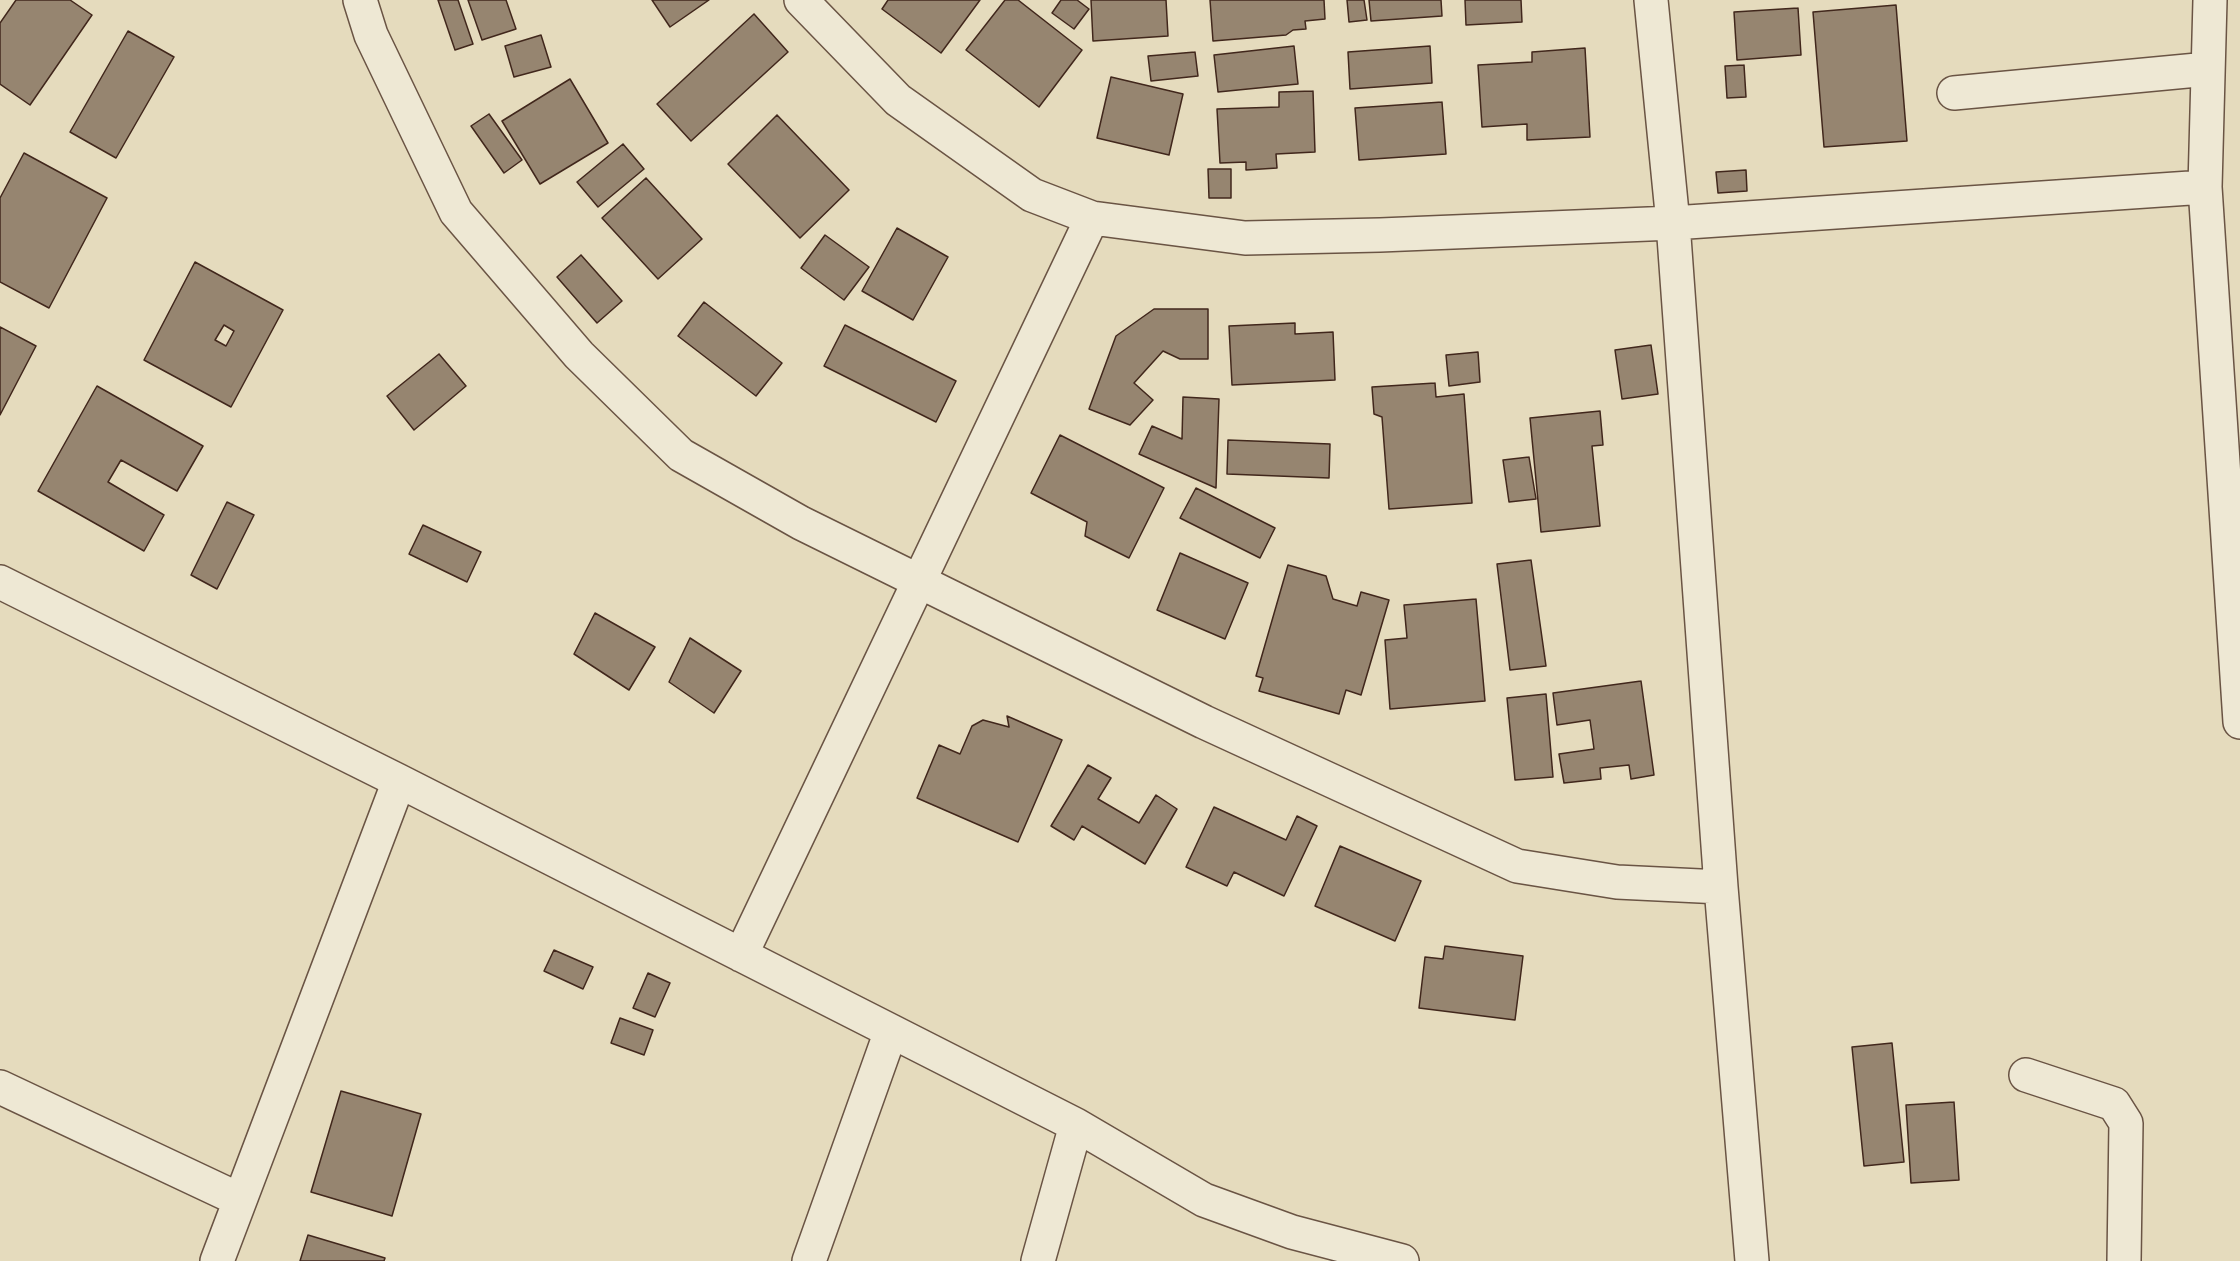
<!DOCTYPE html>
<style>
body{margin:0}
canvas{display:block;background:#e5dbbd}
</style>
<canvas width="2240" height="1261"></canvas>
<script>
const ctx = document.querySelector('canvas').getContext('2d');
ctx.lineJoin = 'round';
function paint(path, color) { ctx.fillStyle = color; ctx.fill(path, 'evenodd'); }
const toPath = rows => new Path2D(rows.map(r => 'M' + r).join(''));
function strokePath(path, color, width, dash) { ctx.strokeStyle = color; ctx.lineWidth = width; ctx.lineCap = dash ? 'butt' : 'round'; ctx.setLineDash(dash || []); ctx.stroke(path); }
const building = toPath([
 [16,0,70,0,92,15,30,105,0,84,0,23,16,0],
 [438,0,458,0,473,44,455,50,438,0],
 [468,0,506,0,516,29,482,40,468,0],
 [652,0,709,0,670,27,652,0],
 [888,0,980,0,941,53,882,9,888,0],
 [1005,0,1018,0,1082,50,1039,107,966,50,1005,0],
 [1061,0,1077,0,1089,9,1074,29,1052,13,1061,0],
 [1091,0,1166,0,1168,36,1093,41,1091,0],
 [1210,0,1324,0,1325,19,1305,21,1306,29,1293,30,1286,35,1213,41,1210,0],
 [1347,0,1364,0,1367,20,1349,22,1347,0],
 [1369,0,1441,0,1442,16,1371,21,1369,0],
 [1465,0,1521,0,1522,22,1466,25,1465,0],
 [1896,5,1907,141,1824,147,1813,12,1896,5],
 [1798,8,1801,55,1737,60,1734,12,1798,8],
 [754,14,788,52,691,141,657,104,754,14],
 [128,31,174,57,116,158,70,132,128,31],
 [541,35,551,67,514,77,505,46,541,35],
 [1294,46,1298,84,1218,92,1214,55,1294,46],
 [1430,46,1432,83,1350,89,1348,52,1430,46],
 [1585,48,1590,137,1527,140,1527,124,1482,127,1478,65,1532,62,1532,52,1585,48],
 [1195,52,1198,76,1151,81,1148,56,1195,52],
 [1744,65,1746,97,1727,98,1725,66,1744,65],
 [1111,77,1183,94,1169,155,1097,138,1111,77],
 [570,79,608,143,540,184,502,121,570,79],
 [1313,91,1315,152,1276,154,1277,168,1246,170,1246,162,1220,163,1217,109,1279,107,1279,92,1313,91],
 [1442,102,1446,154,1359,160,1355,108,1442,102],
 [489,114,522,160,504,173,471,126,489,114],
 [777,115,849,190,800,238,728,164,777,115],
 [623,144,644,169,598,207,577,182,623,144],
 [24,153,107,198,49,308,0,282,0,198,24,153],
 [1208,169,1231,169,1231,198,1209,198,1208,169],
 [1746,170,1747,191,1718,193,1716,172,1746,170],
 [646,178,702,239,658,279,602,218,646,178],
 [897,228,948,257,913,320,862,291,897,228],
 [825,235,869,267,844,300,801,268,825,235],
 [581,255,622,301,597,323,557,277,581,255],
 [195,262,283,310,231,407,144,360,195,262],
 [224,325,234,331,226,346,215,340,224,325],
 [704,302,782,363,756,396,678,336,704,302],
 [1154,309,1208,309,1208,359,1180,359,1163,351,1134,383,1153,400,1130,425,1089,409,1116,336,1154,309],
 [1295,323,1295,334,1333,332,1335,380,1232,385,1229,326,1295,323],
 [845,325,956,381,936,422,824,366,845,325],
 [0,327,36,346,0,415,0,327],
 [1651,345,1658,394,1622,399,1615,350,1651,345],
 [1478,352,1480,382,1449,386,1446,355,1478,352],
 [439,354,466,386,414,430,387,396,439,354],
 [1435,383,1436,397,1464,394,1472,503,1389,509,1382,417,1374,414,1372,387,1435,383],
 [97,386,203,446,177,491,121,460,108,482,164,515,144,551,38,491,97,386],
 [1183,397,1219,399,1216,488,1139,454,1152,426,1182,439,1183,397],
 [1600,411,1603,445,1592,446,1600,526,1541,532,1530,418,1600,411],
 [1060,435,1164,488,1129,558,1085,536,1087,522,1031,493,1060,435],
 [1228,440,1330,444,1329,478,1227,474,1228,440],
 [1529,457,1536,499,1509,502,1503,460,1529,457],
 [1196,488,1275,528,1260,558,1180,518,1196,488],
 [227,502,254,515,217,589,191,575,227,502],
 [423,525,481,552,467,582,409,554,423,525],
 [1180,553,1248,583,1225,639,1157,610,1180,553],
 [1531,560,1546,666,1510,670,1497,564,1531,560],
 [1288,565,1326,576,1333,599,1357,606,1361,592,1389,600,1361,695,1346,690,1339,714,1259,691,1263,678,1256,676,1288,565],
 [1476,599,1485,701,1390,709,1385,640,1407,638,1404,605,1476,599],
 [595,613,655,647,629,690,574,654,595,613],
 [690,638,741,671,714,713,669,682,690,638],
 [1641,681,1654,775,1631,779,1629,765,1600,768,1601,779,1564,783,1559,754,1594,749,1590,720,1557,725,1553,693,1641,681],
 [1546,694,1553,777,1515,780,1507,698,1546,694],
 [1007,716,1062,740,1018,842,917,798,939,745,960,754,972,726,983,720,1009,727,1007,716],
 [1088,765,1111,778,1098,799,1139,823,1156,795,1177,809,1145,864,1082,826,1074,840,1051,826,1088,765],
 [1214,807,1286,840,1297,816,1317,826,1284,896,1234,872,1227,886,1186,867,1214,807],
 [1340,846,1421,881,1395,941,1315,906,1340,846],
 [1445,946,1523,956,1515,1020,1419,1008,1425,957,1443,959,1445,946],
 [554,950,593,967,583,989,544,971,554,950],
 [648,973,670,983,655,1017,633,1008,648,973],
 [620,1018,653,1030,644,1055,611,1043,620,1018],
 [1892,1043,1904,1162,1864,1166,1852,1047,1892,1043],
 [341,1091,421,1114,392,1216,311,1192,341,1091],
 [1954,1102,1959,1180,1911,1183,1906,1105,1954,1102],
 [308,1235,385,1258,384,1261,300,1261,308,1235]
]);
paint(building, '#968570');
strokePath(building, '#41271c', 1.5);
const minor = toPath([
 [360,0,371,35,456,212,579,355,681,455,801,523,1204,722,1517,866,1617,882,1721,887],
 [801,0,898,100,1032,195,1092,218,1245,238,1380,235,1673,223,2205,187],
 [1651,0,1673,223,1721,887,1752,1261],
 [2210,0,2205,187,2240,722],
 [1954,93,2208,69],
 [0,582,399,781,1076,1125,1204,1200,1292,1232,1402,1261],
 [741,955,1092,218],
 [2026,1075,2114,1104,2126,1123,2124,1261],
 [0,1087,238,1199],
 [217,1261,399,781],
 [809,1261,891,1031],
 [1038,1261,1076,1125]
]);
strokePath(minor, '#6a5444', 36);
strokePath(minor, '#eee8d4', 33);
</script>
